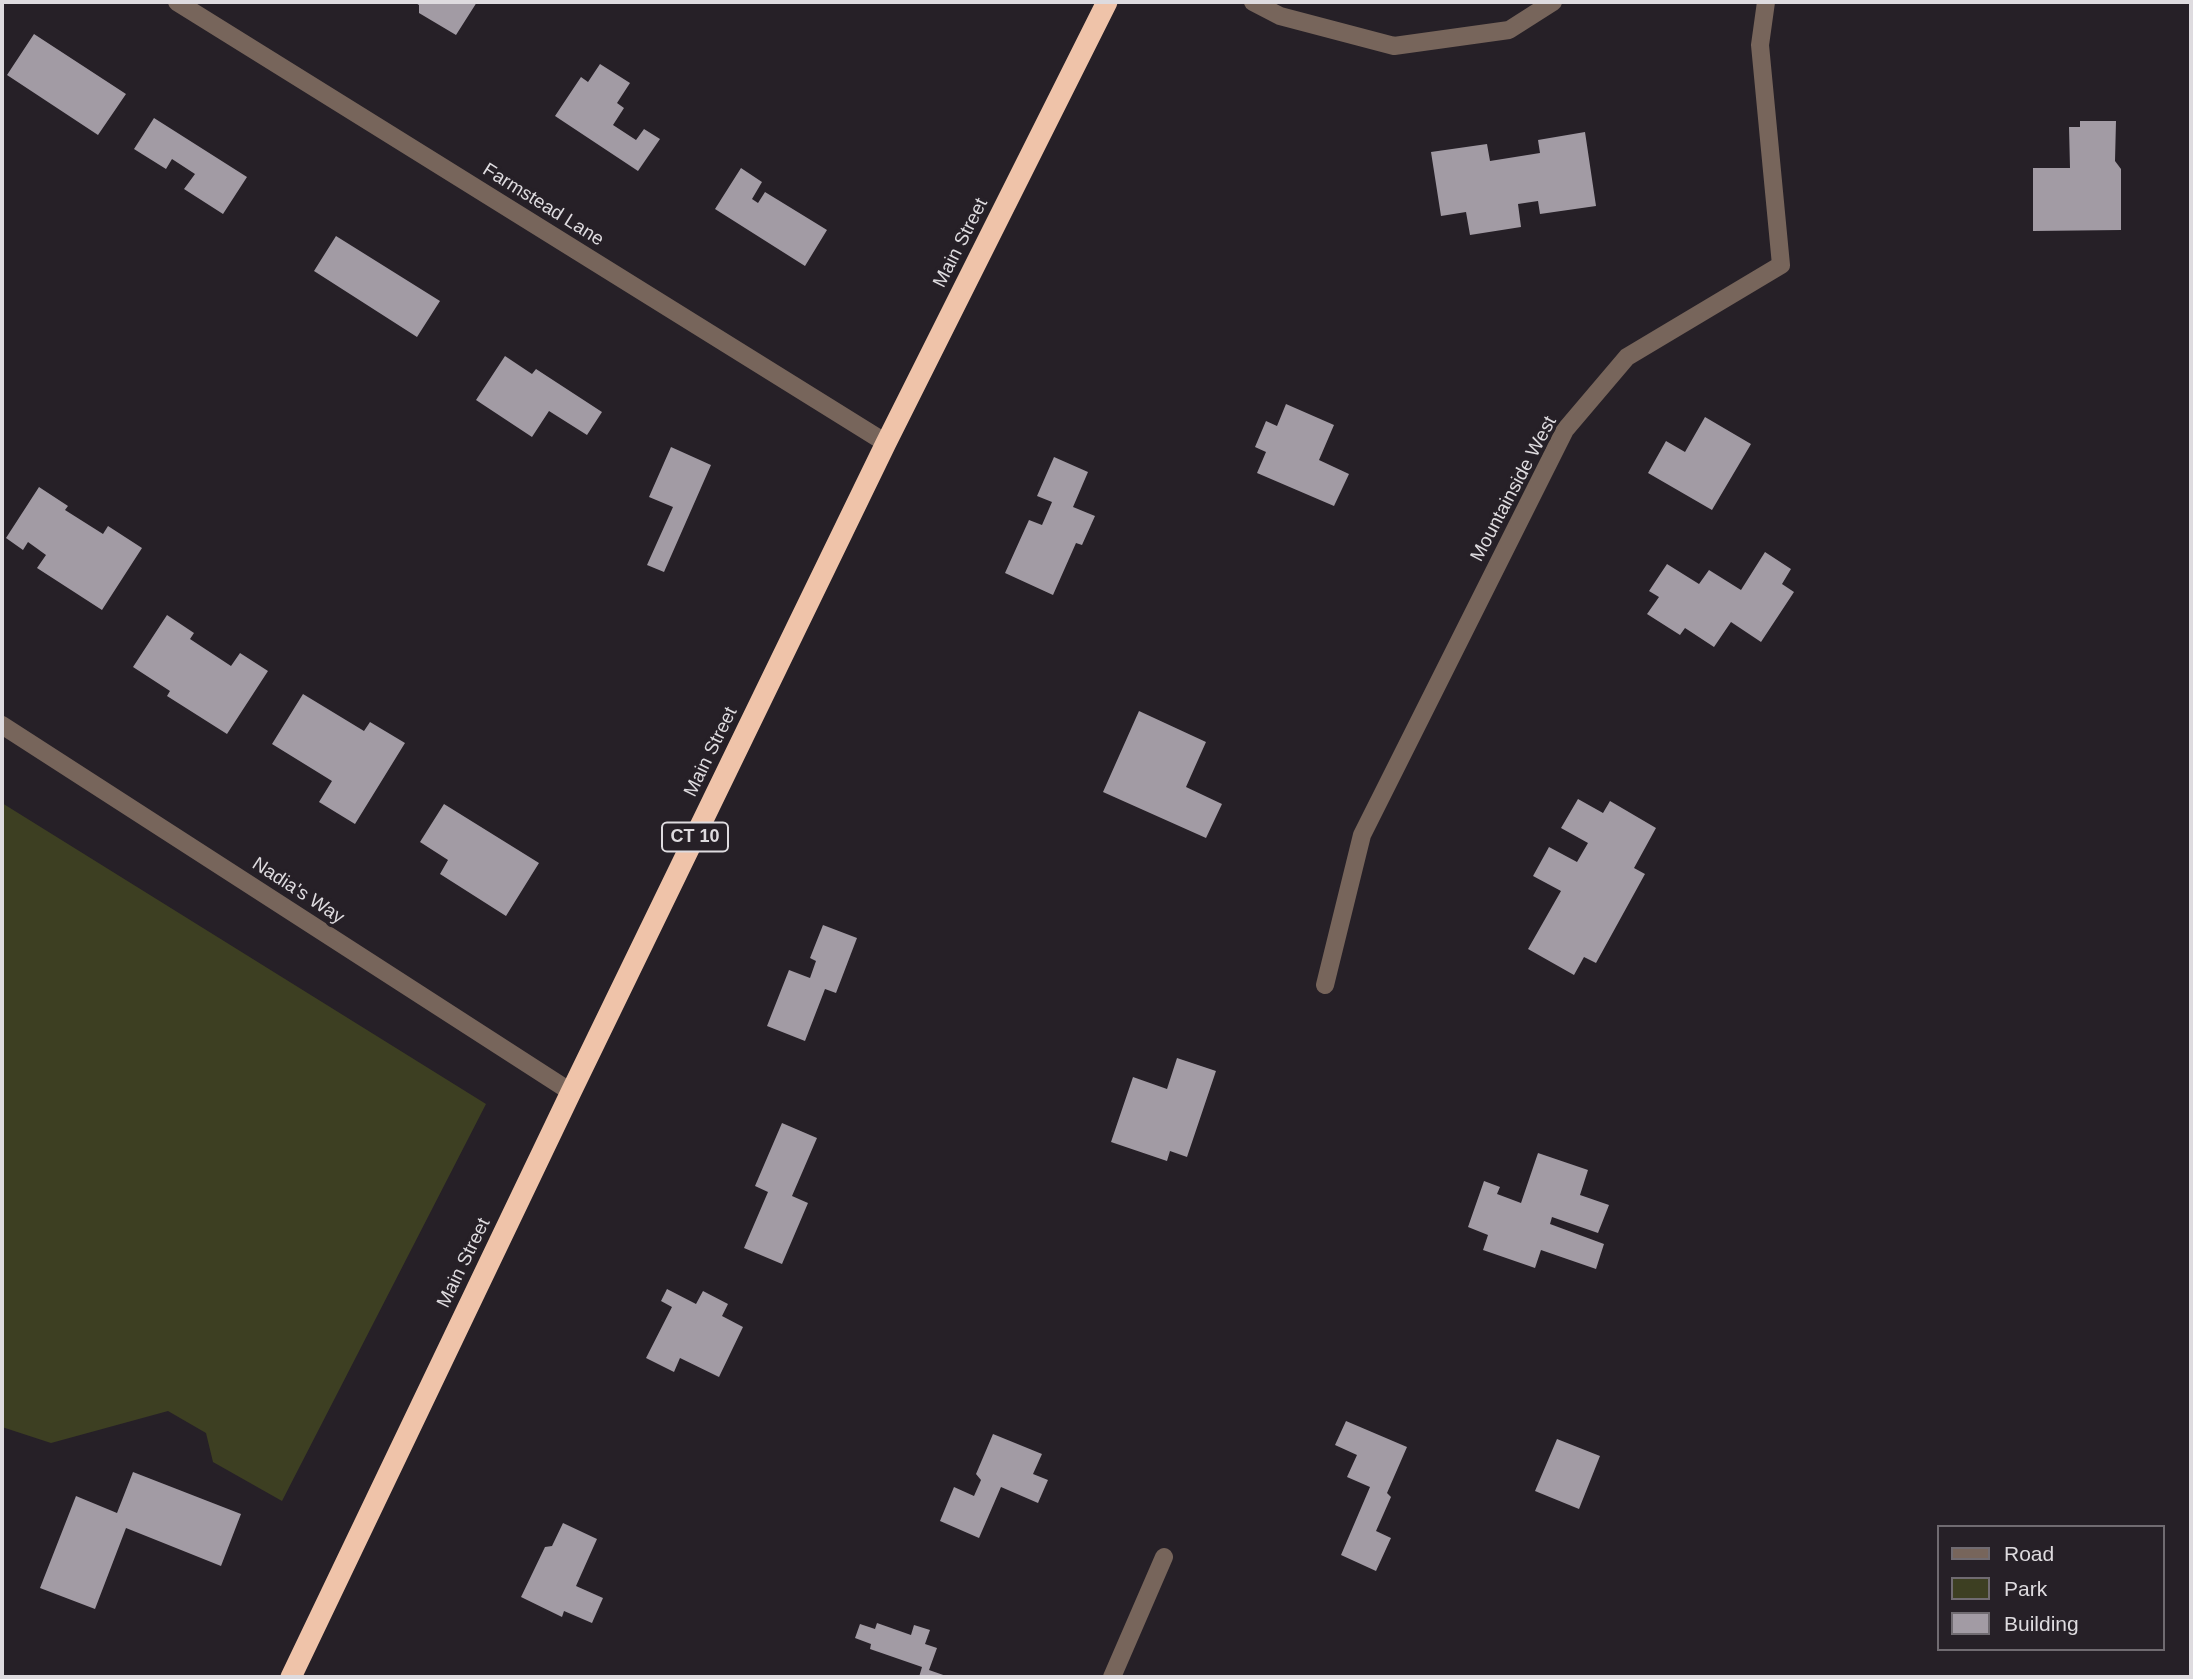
<!DOCTYPE html>
<style>
body{margin:0}
#map{position:relative;width:2193px;height:1679px;overflow:hidden;background:#262027;font-family:Helvetica,sans-serif}
canvas{display:block}
.frame{position:absolute;inset:0;border:4px solid #dedbdf;pointer-events:none}
.legend{position:absolute;left:1937px;top:1525px;width:228px;height:126px;box-sizing:border-box;background:#262027;border:2px solid #706b71;margin:0;padding:9px 12px;list-style:none;font-size:21px;color:#dedbdf}
.legend li{display:flex;align-items:center;gap:14px;height:35px}
.legend b{width:35px;border:2px solid #706b71}
</style>
<div id="map">
<canvas width="2193" height="1679"></canvas>
<div class="frame"></div>
<ul class="legend">
<li><b style="height:9px;background:#77655b"></b>Road</li>
<li><b style="height:19px;background:#3d3f22"></b>Park</li>
<li><b style="height:19px;background:#a29ba4"></b>Building</li>
</ul>
</div>
<script>
const ctx = document.querySelector('canvas').getContext('2d');
ctx.lineJoin = 'round';
function paint(path, color) { ctx.fillStyle = color; ctx.fill(path, 'evenodd'); }
const toPath = rows => new Path2D(rows.map(r => 'M' + r).join(''));
function strokePath(path, color, width, dash) { ctx.strokeStyle = color; ctx.lineWidth = width; ctx.lineCap = dash ? 'butt' : 'round'; ctx.setLineDash(dash || []); ctx.stroke(path); }
function drawText(font, color, halo, rows, align = 'center') {
  ctx.font = font + ' Helvetica,sans-serif'; ctx.lineWidth = 7; ctx.setLineDash([]); ctx.textBaseline = 'middle'; ctx.strokeStyle = halo; ctx.fillStyle = color; for (const [text, x, y, turn = 0] of rows) {
    ctx.save(); ctx.translate(x, y); ctx.rotate((+turn || 0) * Math.PI / 180); ctx.textAlign = isNaN(turn) ? turn : align; if (halo) ctx.strokeText(text, 0, 0); ctx.fillText(text, 0, 0); ctx.restore();
  }
}
paint(toPath([
 [2,803,486,1104,282,1501,213,1462,206,1433,168,1411,51,1443,2,1427]
]), '#3d3f22');
paint(toPath([
 [414,2,477,2,456,35,419,13,419,5],
 [34,34,126,94,98,135,7,75],
 [600,64,630,83,617,103,624,108,613,125,636,140,644,129,660,139,638,171,555,116,581,77,588,82],
 [154,118,247,177,223,214,184,189,195,174,172,159,166,169,134,149],
 [2080,121,2116,121,2115,161,2121,169,2121,230,2033,231,2033,168,2070,168,2069,127,2080,127],
 [1585,132,1596,206,1540,214,1538,201,1518,204,1521,227,1470,235,1466,212,1441,216,1431,152,1487,144,1490,161,1540,153,1538,140],
 [741,168,762,182,752,199,758,203,765,192,827,230,805,266,715,209],
 [336,236,440,301,417,337,314,271],
 [505,356,532,374,536,369,602,412,587,435,549,411,532,437,476,400],
 [1286,404,1334,425,1319,460,1349,474,1334,506,1257,473,1266,452,1255,447,1266,421,1277,426],
 [1705,417,1751,444,1712,510,1648,473,1666,441,1685,452],
 [671,447,711,465,664,572,647,565,673,507,649,497],
 [1054,457,1088,472,1073,507,1095,516,1082,545,1076,543,1053,595,1005,573,1029,520,1042,525,1052,502,1037,496],
 [39,487,68,506,65,510,103,534,108,526,142,548,102,610,37,568,46,555,28,542,23,550,6,538],
 [1765,552,1791,569,1782,584,1794,592,1761,642,1731,622,1714,647,1685,628,1680,635,1647,614,1659,597,1649,591,1667,564,1699,584,1709,570,1741,590],
 [167,615,194,633,190,639,231,666,240,653,268,671,227,734,167,696,170,691,133,667],
 [303,694,364,731,370,722,405,743,355,824,319,802,332,781,272,744],
 [1139,711,1206,742,1186,787,1222,804,1206,838,1103,792],
 [1578,799,1603,813,1610,801,1656,828,1634,868,1645,874,1596,963,1584,957,1574,975,1528,949,1561,891,1533,876,1549,847,1577,862,1588,843,1561,828],
 [444,804,539,863,506,916,440,874,448,860,420,842],
 [823,925,857,938,836,993,825,989,805,1041,767,1026,789,970,810,978,816,961,810,958],
 [1177,1058,1216,1071,1187,1157,1170,1151,1167,1161,1111,1142,1133,1077,1167,1089],
 [782,1123,817,1138,792,1196,808,1203,782,1264,744,1248,768,1192,755,1186],
 [1538,1153,1588,1170,1580,1195,1609,1205,1598,1233,1552,1217,1550,1224,1604,1244,1596,1269,1541,1250,1535,1268,1483,1250,1488,1235,1468,1227,1484,1181,1500,1187,1497,1194,1521,1203],
 [667,1289,696,1304,703,1291,728,1304,722,1316,743,1327,719,1377,680,1358,674,1372,646,1358,672,1307,661,1301],
 [1346,1421,1407,1447,1387,1493,1391,1497,1376,1531,1391,1538,1376,1571,1341,1555,1370,1487,1347,1477,1357,1455,1335,1445],
 [993,1434,1042,1454,1033,1474,1048,1480,1038,1503,1001,1487,979,1538,940,1521,954,1487,974,1496,981,1480,976,1474],
 [1557,1439,1600,1456,1579,1509,1535,1491],
 [133,1472,241,1514,221,1566,126,1528,95,1609,40,1588,76,1496,117,1513],
 [563,1523,597,1539,576,1586,603,1598,592,1623,564,1611,562,1617,521,1597,545,1547,552,1546],
 [877,1623,911,1635,914,1625,930,1630,925,1644,937,1648,929,1670,949,1677,919,1677,922,1667,870,1649,871,1644,855,1638,860,1624,875,1629]
]), '#a29ba4');
strokePath(toPath([
 [177,2,886,443],
 [1253,2,1280,16,1394,46,1509,30,1553,2],
 [2,725,571,1092],
 [1325,985,1362,835,1565,430,1627,357,1781,265,1760,45,1766,2],
 [1112,1677,1164,1557]
]), '#77655b', 18);
strokePath(toPath([
 [291,1677,571,1092,886,443,1107,2]
]), '#efc3a9', 21);
for (const [x, y, w] of [
 [695,837,66]
]) { const box = new Path2D(); box.roundRect(x - w / 2, y - 14.5, w, 29, 5); ctx.fillStyle = '#262027'; ctx.fill(box); strokePath(box, '#dedbdf', 2); }
drawText('bold 18px', '#dedbdf', null, [
 ["CT 10",695,837]
]);
drawText('19px', '#dedbdf', '#262027', [
 ["Farmstead Lane",543,205,32],
 ["Main Street",961,243,-63],
 ["Mountainside West",1514,489,-62],
 ["Main Street",711,752,-64],
 ["Nadia's Way",298,891,33],
 ["Main Street",464,1263,-64]
]);
</script>
